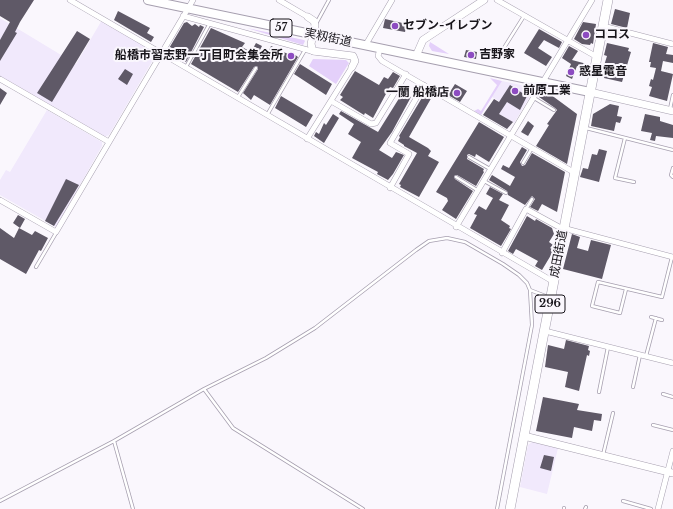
<!DOCTYPE html>
<meta charset="utf-8">
<style>
body{margin:0}
canvas{display:block;background:#faf7fd}
</style>
<canvas width="673" height="509"></canvas>
<script>
const ctx = document.querySelector('canvas').getContext('2d');
ctx.lineJoin = 'round';
function paint(path, color) { ctx.fillStyle = color; ctx.fill(path, 'evenodd'); }
const toPath = rows => new Path2D(rows.map(r => 'M' + r).join(''));
function strokePath(path, color, width, dash) { ctx.strokeStyle = color; ctx.lineWidth = width; ctx.lineCap = dash ? 'butt' : 'round'; ctx.setLineDash(dash || []); ctx.stroke(path); }
function drawText(font, color, halo, rows, align = 'center') {
  ctx.font = font + ' "Libre Baskerville","Noto Sans JP",serif'; ctx.lineWidth = 4; ctx.setLineDash([]); ctx.textBaseline = 'middle'; ctx.strokeStyle = halo; ctx.fillStyle = color; for (const [text, x, y, turn = 0] of rows) {
    ctx.save(); ctx.translate(x, y); ctx.rotate((+turn || 0) * Math.PI / 180); ctx.textAlign = isNaN(turn) ? turn : align; if (halo) ctx.strokeText(text, 0, 0); ctx.fillText(text, 0, 0); ctx.restore();
  }
}
paint(toPath([
 [0,18,76,64,102,20,157,53,109,135,104,137,0,76],
 [502,81,535,88,514,123,493,110,499,101,492,97],
 [47,110,102,142,102,146,56,227,0,195,0,180,6,170,10,172],
 [532,442,558,448,547,494,520,487,528,445]
]), '#f1e9fc');
paint(toPath([
 [247,28,304,40,305,41,303,45],
 [430,42,449,54,432,51,429,46],
 [313,59,346,60,349,63,336,84,309,66],
 [490,78,502,81,481,115,474,111,478,109,481,111,497,85]
]), '#e4d0fa');
paint(toPath([
 [0,0,34,0,20,22,15,32,17,33,0,61,0,40,10,22,0,16],
 [615,9,630,13,627,28,611,24],
 [118,11,150,28,147,33,154,37,151,42,114,20],
 [385,19,407,24,405,32,383,28],
 [187,22,192,26,195,24,199,27,200,25,204,27,186,62,168,50,184,23],
 [583,22,596,24,593,44,591,43,590,45,582,44,574,39],
 [211,28,245,43,242,47,251,52,256,43,262,46,259,52,266,57,271,46,290,55,294,54,298,57,270,105,254,95,251,100,243,93,258,69,257,66,254,67,238,92,191,64],
 [539,29,562,42,559,48,544,40,538,48,552,57,546,66,524,53],
 [77,31,90,39,52,102,37,93],
 [607,43,629,48,628,51,631,52,622,82,604,78,605,73,602,72,607,56,604,55],
 [653,43,668,47,666,54,673,55,673,63,663,61,661,71,673,74,667,101,649,96,652,87,649,86,651,79,653,80,656,68,650,67,651,62,649,62],
 [569,46,578,51,572,60,587,64,586,68,577,66,572,79,566,76,571,64,562,58],
 [466,50,477,52,476,59,464,57],
 [300,64,332,84,326,95,294,74],
 [125,69,133,74,127,85,118,79],
 [355,71,379,85,384,77,388,79,393,72,400,76,393,88,390,87,387,92,373,118,365,113,364,115,340,100,343,97,340,95],
 [455,84,467,91,460,102,448,95],
 [510,85,527,96,520,110,507,102,499,114,513,122,507,129,483,115,494,99,499,102],
 [0,88,7,93,0,105],
 [543,89,577,114,567,164,536,146,549,125,547,124,557,110,555,108,539,97],
 [426,91,433,95,409,137,428,148,431,151,428,156,439,162,419,197,400,187,401,185,399,184,417,153,404,146,404,145,398,141,400,137,399,136],
 [403,92,411,97,392,132,379,150,392,158,396,152,404,155,393,174,388,180,377,174,378,172,352,158,361,142,348,134,354,124,339,114,341,111,378,132],
 [281,96,313,115,306,127,275,108],
 [610,104,619,106,617,116,622,117,620,123,616,122,614,131,591,126,593,114],
 [333,114,339,118,324,143,314,136,316,132,319,134,324,123,326,125],
 [645,114,660,117,660,121,673,125,673,138,656,136,655,141,650,140,652,133,641,131],
 [528,121,534,126,528,136,521,132],
 [479,122,504,137,489,162,476,154,475,157,469,154,467,155,467,159,484,169,483,171,484,172,476,186,457,175,454,176,455,179,473,191,456,219,442,210,448,201,447,198,436,192],
 [522,147,527,150,520,162,522,166,525,165,532,153,565,172,557,212,542,204,538,211,530,207,535,199,532,196,525,205,508,195,507,191,489,180,492,175,510,186,515,177,501,169,503,165,509,168],
 [599,149,607,151,599,182,580,177,583,168,588,169,592,154,597,155],
 [66,179,79,185,54,226,45,221],
 [490,187,503,194,499,200,509,205,501,220,510,226,509,228,511,229,501,246,470,228,477,215,474,214,479,206,486,210,493,198,486,194],
 [18,215,25,219,20,228,13,223],
 [527,216,535,221,536,219,552,228,554,234,549,242,553,245,550,248,554,250,542,270,535,266,538,261,516,249,513,254,508,251],
 [0,228,14,238,19,228,32,235,35,231,48,238,41,251,39,250,26,274,0,259],
 [572,234,580,237,577,248,588,251,591,240,611,245,602,279,563,269],
 [566,340,589,346,588,350,590,351,589,356,587,355,579,391,565,387,568,372,545,367,548,345,564,349],
 [543,397,579,404,577,410,602,414,601,421,594,420,592,431,574,427,572,438,536,431],
 [544,455,554,457,551,471,540,468]
]), '#5f5967');
const lane = toPath([
 [317,22,329,0],
 [502,51,524,16],
 [186,67,210,23],
 [238,97,256,68],
 [534,98,554,110],
 [670,109,673,95],
 [267,115,305,50],
 [586,128,673,150],
 [625,138,615,178,634,182],
 [469,157,490,169],
 [523,163,532,148],
 [673,168,671,175,673,177],
 [456,177,477,190],
 [484,181,506,193],
 [526,209,532,199],
 [36,267,56,233],
 [626,289,620,313,592,306,598,282,662,297,672,257],
 [530,290,548,297],
 [651,317,662,320],
 [646,356,656,318],
 [633,387,640,355],
 [204,389,233,428,363,509],
 [599,392,608,347],
 [663,394,673,397],
 [653,425,673,430],
 [114,441,133,509],
 [603,455,613,413],
 [0,501,114,441,204,389,266,358,315,328,416,250,429,241,447,238,465,242,503,264,519,275,527,283,530,290,532,325,497,509],
 [623,501,651,509],
 [564,509,564,508],
 [585,509,586,507]
]);
const street = toPath([
 [70,0,554,282],
 [279,0,308,17],
 [497,0,597,57],
 [183,16,315,52],
 [603,26,673,44],
 [365,46,392,0],
 [380,49,378,56,382,61,575,173],
 [0,79,109,142],
 [331,101,371,124,376,123,406,74],
 [307,139,352,67],
 [390,188,409,154,390,143,424,85],
 [0,200,56,232,193,0],
 [456,227,592,0],
 [502,253,526,209,559,227,673,257],
 [545,331,673,363],
 [658,509,673,451]
]);
const secondary = toPath([
 [308,17,314,21,315,25,311,44,313,51,353,56,355,61,352,67],
 [416,56,423,40,484,0],
 [590,92,673,111],
 [524,436,673,473]
]);
const primary = toPath([
 [148,0,590,92]
]);
const highway = toPath([
 [510,509,608,0]
]);
strokePath(lane, '#a69faf', 4);
strokePath(street, '#a69faf', 6);
strokePath(secondary, '#a69faf', 8);
strokePath(primary, '#a69faf', 10);
strokePath(highway, '#a69faf', 10);
strokePath(lane, '#fff', 2.5);
strokePath(street, '#fff', 5);
strokePath(secondary, '#fff', 7);
strokePath(primary, '#fff', 8);
strokePath(highway, '#fff', 9);
for (const [x, y, r, color] of [
 [395,26,4,"#8d4cc1"],
 [586,35,4,"#8d4cc1"],
 [471,55,4,"#8d4cc1"],
 [291,56,4,"#8d4cc1"],
 [571,72,4,"#8d4cc1"],
 [515,91,4,"#8d4cc1"],
 [457,93,4,"#8d4cc1"]
]) { const dot = new Path2D(); dot.arc(x, y, r, 0, 2 * Math.PI); ctx.fillStyle = color; ctx.fill(dot); strokePath(dot, '#faf7fd', 1.5); }
for (const [x, y, w] of [
 [281,28,22],
 [550,304,30]
]) { const box = new Path2D(); box.roundRect(x - w / 2, y - 9, w, 18, 3); ctx.fillStyle = '#faf7fd'; ctx.fill(box); strokePath(box, '#18151b', 1); }
drawText('bold 11px', '#18151b', null, [
 ["57",281,28],
 ["296",550,304]
]);
drawText('bold 12px', '#18151b', '#faf7fd', [
 ["セブン-イレブン",403,26],
 ["ココス",594,35],
 ["吉野家",479,55],
 ["船橋市習志野一丁目町会集会所",283,56,"right"],
 ["惑星電音",579,72],
 ["前原工業",523,91],
 ["一蘭 船橋店",449,93,"right"]
], 'left');
drawText('12px', '#18151b', '#faf7fd', [
 ["実籾街道",328,38,12],
 ["成田街道",559,254,-79]
]);
</script>
